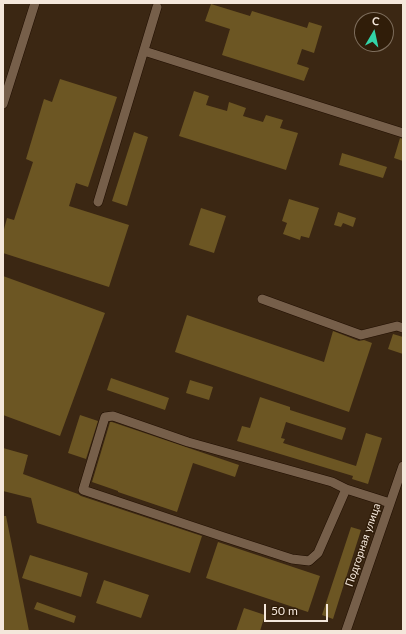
<!DOCTYPE html>
<meta charset="utf-8">
<style>
body{margin:0}
#map{position:relative;width:406px;height:634px;overflow:hidden;background:#3b2713;font-family:Lato,sans-serif}
canvas{display:block}
.frame{position:absolute;inset:0;border:4px solid #f4e7db;pointer-events:none}
.north{position:absolute;left:354px;top:12px;width:40px;height:40px;box-sizing:border-box;background:#301d09;border:1px solid #7e6e5d;border-radius:50%;rotate:9deg;font-size:11px;font-weight:700;line-height:16px;text-align:center;color:#f4e7db}
.north::after{content:'';display:block;margin:auto;width:14px;height:18px;background:#32d4a8;clip-path:polygon(50% 0,100% 100%,50% 72%,0 100%)}
.scale{position:absolute;left:264px;top:604px;width:64px;height:18px;box-sizing:border-box;border:2px solid #f4e7db;border-top:0;padding-left:5px;font-size:12px;line-height:14px;white-space:nowrap;color:#f4e7db;-webkit-text-stroke:3px #301d09;paint-order:stroke}
</style>
<div id="map">
<canvas width="406" height="634"></canvas>
<div class="frame"></div>
<div class="north">С</div>
<div class="scale">50 m</div>
</div>
<script>
const ctx = document.querySelector('canvas').getContext('2d');
ctx.lineJoin = 'round';
function paint(path, color) { ctx.fillStyle = color; ctx.fill(path, 'evenodd'); }
const toPath = rows => new Path2D(rows.map(r => 'M' + r).join(''));
function strokePath(path, color, width, dash) { ctx.strokeStyle = color; ctx.lineWidth = width; ctx.lineCap = dash ? 'butt' : 'round'; ctx.setLineDash(dash || []); ctx.stroke(path); }
function drawText(font, color, halo, rows, align = 'center') {
  ctx.font = font + ' Lato,sans-serif'; ctx.lineWidth = 3; ctx.setLineDash([]); ctx.textBaseline = 'middle'; ctx.strokeStyle = halo; ctx.fillStyle = color; for (const [text, x, y, turn = 0] of rows) {
    ctx.save(); ctx.translate(x, y); ctx.rotate((+turn || 0) * Math.PI / 180); ctx.textAlign = isNaN(turn) ? turn : align; if (halo) ctx.strokeText(text, 0, 0); ctx.fillText(text, 0, 0); ctx.restore();
  }
}
paint(toPath([
 [211,4,250,16,252,11,307,28,309,22,322,26,314,53,302,49,297,64,309,68,304,81,222,55,230,29,205,21],
 [60,79,117,97,88,187,76,183,69,206,129,225,109,287,3,253,3,233,7,218,14,220,33,162,26,159,44,99,52,102],
 [194,91,209,96,206,105,227,111,229,102,246,108,243,116,263,122,266,115,283,120,280,128,298,133,286,170,179,136],
 [134,132,148,137,127,206,112,201],
 [400,138,403,139,403,161,394,158],
 [342,153,387,167,383,178,339,165],
 [289,199,319,208,309,238,301,236,300,240,283,234,287,223,282,221],
 [201,208,226,216,214,253,189,245],
 [338,212,356,218,353,227,343,223,341,227,334,225],
 [3,276,105,313,60,436,3,415],
 [187,315,324,362,333,331,359,341,364,340,372,343,349,412,175,352],
 [393,334,403,337,403,354,388,349],
 [111,378,169,398,165,410,107,390],
 [190,380,213,387,209,400,186,393],
 [260,397,290,407,290,410,346,428,342,440,286,422,281,438,285,439,283,443,356,466,366,433,382,438,368,484,352,479,353,476,237,441,242,426,250,428],
 [80,415,98,421,86,459,68,453],
 [110,422,112,422,239,465,235,477,193,463,177,512,118,492,118,491,92,482],
 [3,448,28,455,23,474,78,494,81,496,202,536,190,573,37,523,31,498,3,491],
 [3,516,6,516,29,631,3,631],
 [351,527,361,530,333,619,322,615],
 [218,542,320,576,308,612,206,578],
 [30,555,88,573,81,597,22,578],
 [104,580,149,595,141,618,96,603],
 [37,602,76,616,74,623,34,609],
 [244,608,265,615,260,631,236,631]
]), '#6c5623');
const minor = toPath([
 [144,51,403,133],
 [3,104,35,3],
 [98,202,157,7],
 [262,299,361,335,397,326,403,328],
 [346,489,318,553,309,561,292,559,224,537,83,490,105,417,113,416,188,442,332,482,346,489,390,503],
 [346,631,403,466]
]);
strokePath(minor, '#210f00', 10);
strokePath(minor, '#765f4a', 9);
drawText('11px', '#f4e7db', '#301d09', [
 ["Подгорная улица",363,545,-71]
]);
</script>
